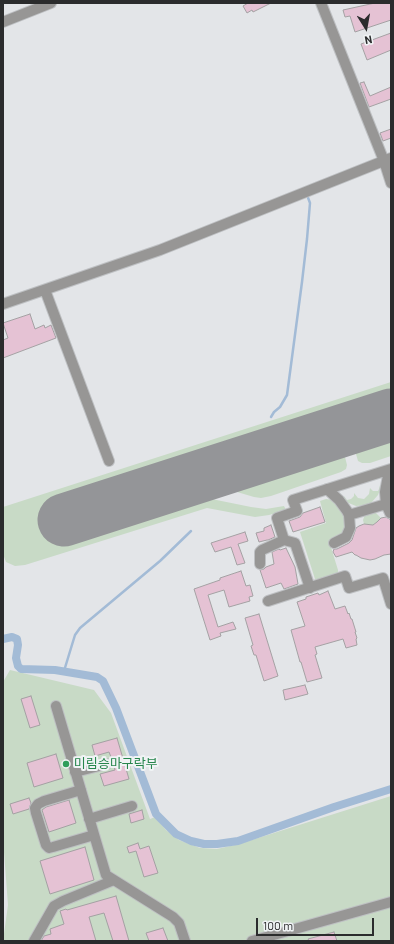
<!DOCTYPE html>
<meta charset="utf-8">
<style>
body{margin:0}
#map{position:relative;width:394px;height:944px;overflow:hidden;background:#e3e5e8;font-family:Barlow,sans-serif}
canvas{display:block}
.frame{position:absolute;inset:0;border:4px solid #2b2c2d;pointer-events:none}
.north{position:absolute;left:346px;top:8px;width:40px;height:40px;-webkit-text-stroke:3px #f0f3f5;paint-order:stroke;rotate:169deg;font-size:11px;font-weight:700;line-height:16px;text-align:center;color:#2b2c2d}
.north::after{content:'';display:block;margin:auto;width:14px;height:18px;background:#2b2c2d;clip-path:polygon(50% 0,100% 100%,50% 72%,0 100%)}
.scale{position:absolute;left:256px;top:918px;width:118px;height:18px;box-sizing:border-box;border:2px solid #2b2c2d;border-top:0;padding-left:5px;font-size:12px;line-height:14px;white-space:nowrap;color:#2b2c2d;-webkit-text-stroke:3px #f0f3f5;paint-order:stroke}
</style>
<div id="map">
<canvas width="394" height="944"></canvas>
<div class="frame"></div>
<div class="north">N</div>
<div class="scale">100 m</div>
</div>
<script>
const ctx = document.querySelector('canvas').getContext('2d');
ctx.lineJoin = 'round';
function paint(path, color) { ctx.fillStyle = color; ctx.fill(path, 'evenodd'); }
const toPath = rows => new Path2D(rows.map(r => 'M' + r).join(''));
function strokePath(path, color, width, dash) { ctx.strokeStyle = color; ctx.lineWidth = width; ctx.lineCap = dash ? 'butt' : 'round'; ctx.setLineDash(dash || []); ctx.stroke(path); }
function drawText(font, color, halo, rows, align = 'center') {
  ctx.font = font + ' Barlow,"Noto Sans KR",sans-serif'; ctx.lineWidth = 4; ctx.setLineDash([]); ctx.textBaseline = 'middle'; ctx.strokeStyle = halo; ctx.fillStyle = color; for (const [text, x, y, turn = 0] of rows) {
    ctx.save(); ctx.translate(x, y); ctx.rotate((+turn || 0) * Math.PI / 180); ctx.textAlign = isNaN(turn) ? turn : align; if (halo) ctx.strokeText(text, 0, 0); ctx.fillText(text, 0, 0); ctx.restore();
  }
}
paint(toPath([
 [391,382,391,401,56,508,64,533,187,494,251,507,266,509,284,506,286,510,269,515,255,517,207,508,25,565,15,566,6,562,3,554,3,507],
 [391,427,391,456,370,463,362,463,358,461,354,447,354,442,358,438],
 [334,446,340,447,345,457,347,465,346,469,341,472,271,496,261,498,254,497,227,489,224,487,224,483,227,480],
 [380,485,382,485,378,495,371,503,366,505,356,506,346,502,342,499,344,496,347,500,351,499,354,496,354,493,358,498,364,499,369,494,370,488,373,491,378,491,379,489],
 [326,499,333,500,344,512,346,523,341,536,329,541,338,570,338,574,318,581,315,579,300,532,326,523,320,501],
 [373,512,376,513,381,518,377,522,373,525,364,524,363,520,364,517,366,514],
 [10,670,94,690,111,713,150,819,155,817,166,830,179,840,200,848,217,849,239,844,391,796,391,941,3,941,8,905,3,839,3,682]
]), '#c8dac6');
strokePath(toPath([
 [271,417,274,412,280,407,287,395,302,282,307,239,310,203,307,195],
 [64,671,75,635,80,628,160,561,191,531]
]), '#a3bbd6', 2.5);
strokePath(toPath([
 [3,639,12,637,17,639,18,645,16,658,18,666,21,669,55,670,97,677,103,681,116,708,156,814,176,834,191,841,204,844,217,844,238,841,334,807,391,789]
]), '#a3bbd6', 8);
strokePath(toPath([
 [64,520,391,415]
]), '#949598', 53);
const building = toPath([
 [248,3,271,3,253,12,252,10,247,13,243,6,248,3],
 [375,3,391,3,391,20,355,32,350,16,345,17,343,10,375,3],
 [391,33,391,50,367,60,361,44,391,33],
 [364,82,370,96,391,87,391,99,369,107,360,83,364,82],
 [391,129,391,138,383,141,380,133,391,129],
 [30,314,35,329,44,325,45,328,51,325,56,338,3,358,3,340,8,338,3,323,30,314],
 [320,507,325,522,293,532,289,521,300,517,303,513,320,507],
 [386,517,391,520,391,554,384,555,375,559,370,560,361,558,356,555,355,555,352,552,336,557,333,552,334,549,337,549,349,543,352,540,356,528,359,526,364,524,373,525,377,522,381,518,386,517],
 [271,525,275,537,268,540,267,540,259,542,256,533,264,531,264,528,271,525],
 [245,532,248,541,238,544,245,563,237,565,231,547,215,552,211,543,245,532],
 [286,548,295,567,298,584,284,589,281,583,266,588,260,570,264,569,266,567,274,564,272,552,279,549,280,550,286,548],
 [241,571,246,586,250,585,253,596,249,597,250,601,229,607,224,590,208,595,218,627,233,622,236,629,220,633,221,636,210,640,194,589,220,580,220,578,241,571],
 [328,591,335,609,345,606,348,614,349,613,351,619,352,619,356,632,355,632,357,638,356,639,357,645,346,648,343,639,315,647,317,654,315,655,322,678,307,682,301,662,300,662,291,630,305,626,297,602,306,599,306,597,318,593,319,595,328,591],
 [259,614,278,676,264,681,256,655,254,655,251,646,253,645,245,618,259,614],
 [305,685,308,694,285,700,283,690,305,685],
 [31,696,40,725,30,728,21,699,31,696],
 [117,738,129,779,104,786,100,774,115,770,113,762,109,752,95,756,92,745,117,738],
 [56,754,63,778,34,787,27,763,56,754],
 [29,798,31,803,29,809,13,814,10,804,29,798],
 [69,800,76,823,49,832,42,810,46,807,69,800],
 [142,810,144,819,131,823,129,814,142,810],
 [138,843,140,849,149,846,158,873,144,877,136,851,129,853,127,847,138,843],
 [85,847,94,880,50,894,40,861,85,847],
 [116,896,129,941,113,941,104,913,89,917,96,941,41,941,44,936,51,934,50,929,64,924,60,911,66,909,67,910,116,896],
 [163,928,168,941,149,941,146,933,163,928],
 [334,932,337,941,309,941,308,939,334,932]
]);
paint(building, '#e5c2d4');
strokePath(building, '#a4a1a3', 1);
const minor = toPath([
 [321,3,384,161,391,183],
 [3,22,51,3],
 [45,290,109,461],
 [3,304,160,250,391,158],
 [389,470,385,492,386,504,390,513,391,513],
 [327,489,339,500,347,511,349,515,350,528,346,537,334,543],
 [349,515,386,504],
 [284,540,277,518,297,511,293,500,391,469],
 [260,564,260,552,262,550,284,540,295,543,310,588],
 [268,601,345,576,349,588,383,578,391,604],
 [56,706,106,875,173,917,179,923,185,941],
 [75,772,107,764],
 [81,790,44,801,38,804,35,808,36,813,46,845,49,848,53,847,94,835],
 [89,819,132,806],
 [34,941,54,906,63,901,114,880],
 [252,941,391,902]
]);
strokePath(minor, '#bec0c3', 12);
strokePath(minor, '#979695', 10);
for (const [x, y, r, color] of [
 [66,764,4,"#2e9e5b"]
]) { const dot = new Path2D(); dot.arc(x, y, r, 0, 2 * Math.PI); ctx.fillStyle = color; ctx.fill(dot); strokePath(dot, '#f0f3f5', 1.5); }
drawText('13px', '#27864d', '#f0f3f5', [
 ["미림승마구락부",74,764]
], 'left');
</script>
